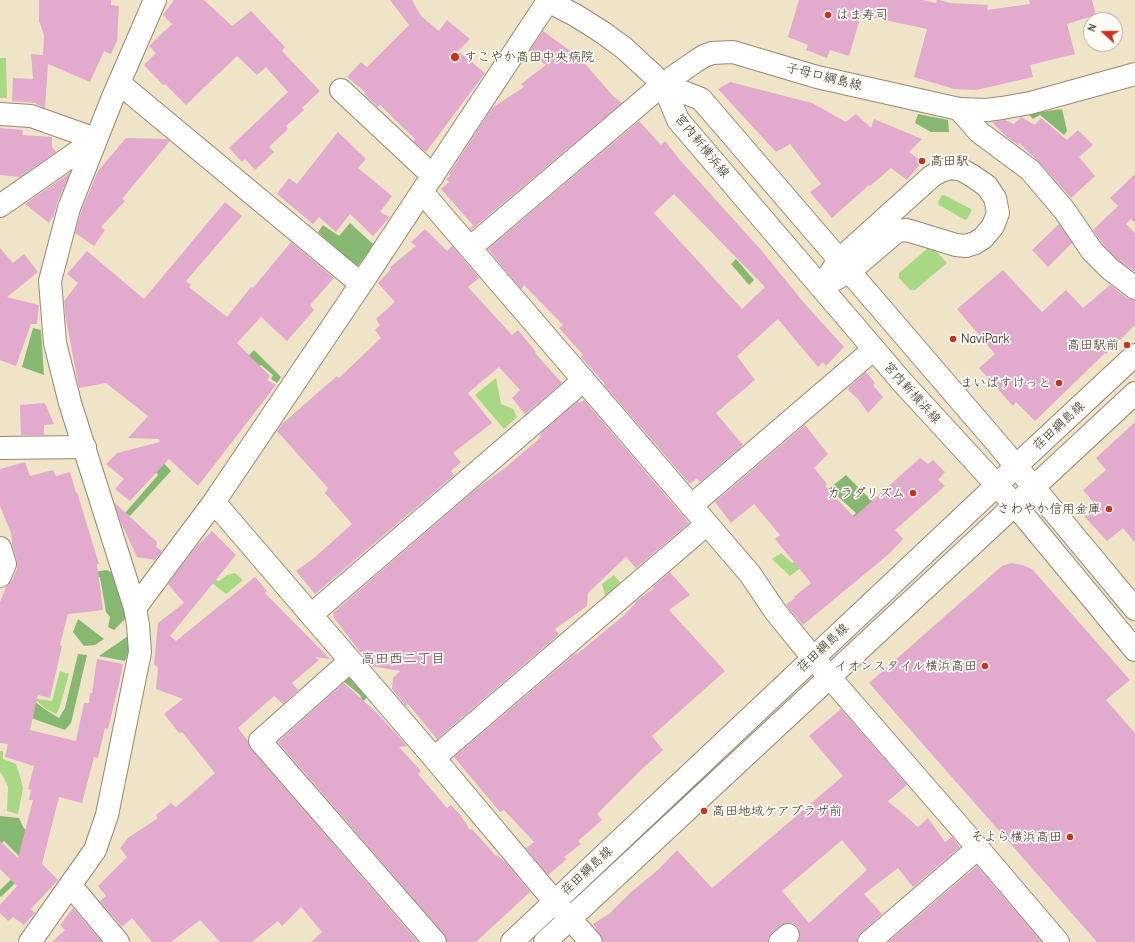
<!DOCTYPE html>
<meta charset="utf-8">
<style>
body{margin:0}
#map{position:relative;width:1135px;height:942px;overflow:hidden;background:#f0e4c8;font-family:"Comic Neue",sans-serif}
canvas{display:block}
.north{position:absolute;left:1083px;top:12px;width:40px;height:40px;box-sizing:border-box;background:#fdfcf7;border:1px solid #afa8a0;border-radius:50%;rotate:291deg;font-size:11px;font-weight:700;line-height:16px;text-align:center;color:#3b2a1e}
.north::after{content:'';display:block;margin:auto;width:14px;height:18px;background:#c8321e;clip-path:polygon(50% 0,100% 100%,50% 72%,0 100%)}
</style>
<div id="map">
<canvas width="1135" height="942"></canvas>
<div class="north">N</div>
</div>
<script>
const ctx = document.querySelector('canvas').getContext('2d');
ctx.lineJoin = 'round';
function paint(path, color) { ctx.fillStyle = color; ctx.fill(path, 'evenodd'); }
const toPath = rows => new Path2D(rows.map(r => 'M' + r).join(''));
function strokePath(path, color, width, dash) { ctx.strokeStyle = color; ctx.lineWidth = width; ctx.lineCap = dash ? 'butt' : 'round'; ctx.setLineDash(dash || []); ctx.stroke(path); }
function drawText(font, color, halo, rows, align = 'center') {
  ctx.font = font + ' "Comic Neue","Klee One",sans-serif'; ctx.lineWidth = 3.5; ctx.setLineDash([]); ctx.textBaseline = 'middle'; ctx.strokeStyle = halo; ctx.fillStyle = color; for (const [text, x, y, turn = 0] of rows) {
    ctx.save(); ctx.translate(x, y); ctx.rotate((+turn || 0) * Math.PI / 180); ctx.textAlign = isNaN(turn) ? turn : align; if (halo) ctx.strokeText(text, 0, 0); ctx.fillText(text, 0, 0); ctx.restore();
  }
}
paint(toPath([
 [0,58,6,58,7,98,0,98],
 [942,195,944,195,971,209,971,212,967,219,965,220,939,205,938,202],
 [928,248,937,252,947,263,915,290,910,290,899,278,899,273],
 [496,378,501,404,513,409,517,417,504,429,475,395],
 [815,547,820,554,790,576,772,559,781,553,792,563],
 [235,573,243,580,226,594,212,583,214,579,219,581,227,575],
 [614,575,622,585,607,601,602,584],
 [60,671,69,674,59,709,56,714,46,709,33,698,52,701],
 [0,751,3,751,3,759,16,764,20,776,23,788,18,814,7,811,8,787,3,776,0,772]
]), '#a9d885');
paint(toPath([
 [1062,109,1067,131,1064,135,1040,115,1033,119,1028,114],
 [918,114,948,120,949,132,931,132,915,123],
 [350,223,374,245,357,267,318,232,323,225,339,236],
 [736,259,754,280,749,285,731,264],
 [33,328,41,330,44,375,22,367],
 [254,350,281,377,277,383,271,379,273,375,261,365,228,377],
 [162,461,171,471,130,516,125,513,158,475,154,469],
 [846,475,883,512,824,543,856,513,834,493,805,518,799,513],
 [106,570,113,573,126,618,114,630,108,627,110,617,106,612,100,577,93,576,94,572],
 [78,619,104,639,95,645,84,646,73,632],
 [128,636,129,649,125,661,99,656],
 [78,654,87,655,71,723,65,730,34,719,6,706,30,698,46,710,59,718,65,708],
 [343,673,352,676,368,696,363,702,360,695,342,680],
 [0,816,19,818,22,825,31,839,37,862,1,897,0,896,0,890,27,864,4,841,0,845]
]), '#86b872');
paint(toPath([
 [39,0,111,0,111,5,119,6,117,41,111,54,104,51,90,82,48,64,45,108,36,104,36,103,12,101,13,78,33,79,31,54,43,55,44,35,39,21],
 [174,0,204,0,232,26,251,11,285,47,282,51,320,91,302,108,304,110,286,126,288,129,269,147,274,152,255,170,245,159,242,162,229,148,288,92,266,67,257,75,237,56,186,105,165,84,163,85,144,65,156,53,149,46,172,24,163,15],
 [390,0,412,0,421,16,439,31,447,20,470,39,458,51,485,73,426,152,413,141,415,139,380,105,378,107,364,94,365,92,347,77,361,62,367,67,409,25],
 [799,0,922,0,936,3,937,0,940,0,950,3,988,5,987,10,1030,4,1029,0,1092,0,1096,15,1067,24,1075,54,1030,65,1033,77,976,90,954,89,914,77,927,29,861,15,849,56,830,50,827,58,806,50,808,45,788,37],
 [543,31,580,58,613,96,622,103,471,230,470,229,473,225,441,189,449,182,446,179,450,176,449,174,492,108,524,87,521,84,546,65,529,52],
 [730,82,812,103,846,122,856,114,871,128,874,119,922,139,909,152,922,162,907,180,891,168,870,186,869,185,832,218,810,192,821,184,790,144,776,152,718,89],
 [1021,117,1035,125,1041,118,1067,140,1078,130,1093,145,1079,157,1095,176,1071,198,1039,162,1019,143,1018,145,1007,137,992,122,1005,120,1014,124],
 [639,121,661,145,665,141,679,159,761,250,805,304,844,347,826,366,823,362,818,367,778,319,737,356,755,380,716,413,743,445,700,482,697,478,690,484,604,385,605,384,581,357,583,355,559,328,563,325,524,285,521,289,488,249],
 [674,194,765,287,742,309,654,213],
 [0,128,23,130,22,135,52,137,52,147,56,152,20,177,0,175],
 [338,132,366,159,358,168,392,196,380,212,390,217,373,236,350,214,336,232,319,217,313,224,277,194,289,178,297,184],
 [126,138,167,139,170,141,122,199,125,201,101,227,105,230,94,246,75,233,81,212,98,171],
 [70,173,57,203,53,218,52,217,49,223,25,204],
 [1135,174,1135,223,1131,219,1126,224,1135,233,1135,272,1118,260,1106,248,1093,230,1118,206,1110,198],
 [225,202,242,216,186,281,191,285,189,287,227,317,251,287,253,288,291,242,334,278,310,305,314,310,287,341,261,317,237,343,270,376,267,380,276,385,198,486,169,459,130,501,115,489,124,479,106,464,117,453,160,442,159,439,128,438,148,416,106,383,79,388,66,319,64,301,78,283,67,274,87,251,144,299],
 [1059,224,1072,243,1048,267,1032,250],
 [425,229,447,251,452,246,479,278,468,287,512,335,518,330,536,352,535,353,562,383,525,414,512,398,520,390,499,367,468,393,492,423,453,453,461,462,451,471,454,475,315,594,296,571,314,558,352,524,325,493,328,488,277,431,282,424,337,376,339,378,381,338,375,330,380,325,376,319,395,302,378,283,391,269,390,267,416,246,411,242],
 [0,248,13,263,24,254,38,272,7,297,39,305,37,324,31,324,16,366,0,360],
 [1003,270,1042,312,1066,290,1083,308,1110,285,1127,298,1135,300,1135,325,1106,354,1105,353,1035,421,1016,402,1013,406,979,368,995,354,957,309],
 [866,372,875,383,873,385,883,397,868,413,858,399,848,390,849,387],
 [584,400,689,523,636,568,626,557,588,593,587,606,555,629,559,634,437,739,408,704,406,706,392,689,393,678,400,671,371,666,334,618,333,613,475,490,505,468,541,437,540,436,541,433,578,401,580,403],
 [45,403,54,424,44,425,44,435,21,435,20,405],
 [1135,422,1135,543,1123,528,1107,541,1084,516,1096,505,1083,490,1106,470,1096,458],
 [805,425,828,454,814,468,827,484,825,486,854,517,920,458,928,464,933,460,945,472,938,480,945,486,895,530,903,539,890,553,803,625,786,605,795,598,794,597,811,583,775,539,780,535,754,504,731,523,715,502],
 [25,462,30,476,53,470,56,476,70,472,76,493,77,492,99,564,97,564,103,610,68,614,60,645,62,646,50,698,38,695,30,730,76,741,84,703,89,703,90,693,92,693,97,659,123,664,119,684,108,729,105,728,98,758,94,757,82,803,59,797,42,864,58,880,31,909,35,913,24,925,13,917,8,921,0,913,0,905,17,886,0,869,0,841,18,858,33,800,29,800,31,790,28,789,34,766,5,757,8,744,0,743,0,602,6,587,12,581,17,569,17,561,12,544,11,533,0,506,0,469],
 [114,502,157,542,156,547,162,551,155,560,137,557,121,523],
 [212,531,236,555,170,636,176,641,255,577,267,591,265,593,330,659,315,657,319,660,292,683,298,690,283,704,274,696,238,728,248,741,251,749,418,942,311,942,322,932,301,907,282,926,278,921,252,942,220,942,200,920,171,942,152,942,132,918,122,927,100,901,106,896,98,886,127,857,120,848,128,838,158,818,156,815,171,803,176,807,215,773,182,732,179,733,164,714,183,699,156,689,158,668,154,664,158,623,184,603,168,584,196,547],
 [1011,563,1022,565,1032,569,1130,680,1106,700,1135,733,1135,942,1097,942,869,683,1002,566],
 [670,572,690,595,669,610,725,671,652,736,663,750,641,770,597,814,602,820,578,841,581,844,564,857,567,859,548,875,526,848,534,842,504,810,500,812,454,757,576,653,577,654,622,617,636,603,635,602,654,588,653,587],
 [344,683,378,714,407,746,399,747,421,771,418,774,447,808,451,805,461,816,470,830,472,829,496,856,497,855,506,863,530,892,476,942,447,942,444,934,278,742],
 [841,709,907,785,888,801,918,827,928,818,945,842,952,837,960,847,913,887,898,868,864,894,882,914,861,933,857,938,857,942,798,942,800,939,800,933,798,927,792,923,786,923,780,926,772,933,768,938,768,942,604,942,593,924,609,914,630,893,659,869,677,850,712,888,843,776,809,736],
 [842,840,867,870,809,923,782,891],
 [977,866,1042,942,888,942],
 [73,908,102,942,52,942,65,930,60,925]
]), '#e2aacc');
const minor = toPath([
 [119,83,361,284],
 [663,84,678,120,903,383,1015,505,1135,650],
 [663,84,701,99,996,442,1135,609],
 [341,90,433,176],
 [959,109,979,132,1030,170,1065,211,1092,251,1110,269,1135,288],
 [0,114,31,116,96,139],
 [951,168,962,170,971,175,987,186,995,198,998,213,993,226,983,238,975,243,966,246,956,245,910,231,906,230,897,231,850,271,821,287,839,260,932,176,941,171,951,168],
 [422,192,750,574,775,611,813,658,978,848,1058,942],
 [0,206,96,139],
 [470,248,663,84],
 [0,448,85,447],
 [214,502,434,758,555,902,591,942],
 [691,506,874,349],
 [0,548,5,564,0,576],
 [135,608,214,502,361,284,548,1],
 [311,615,584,380],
 [350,661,260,741,435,942],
 [434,758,707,524],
 [71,886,118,942],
 [30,942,95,850,107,815,140,652,138,625,135,608,70,403,55,343,50,281,69,208,113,97,155,0],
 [780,942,788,935],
 [869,942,978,848]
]);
const major = toPath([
 [546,0,575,15,602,32,624,48,663,84,696,61,704,56,712,53,733,52,817,77,959,109,987,110,1002,108,1030,103,1135,74],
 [512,942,997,485,1016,466,1135,355],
 [545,942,1135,393]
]);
strokePath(minor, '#968773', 24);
strokePath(major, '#968773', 24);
strokePath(minor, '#fff', 22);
strokePath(major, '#fff', 22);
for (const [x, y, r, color] of [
 [828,15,4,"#c8321e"],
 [455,57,5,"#c8321e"],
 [922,161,4,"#c8321e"],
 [953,339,4,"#c8321e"],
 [1127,345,4,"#c8321e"],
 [1059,383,4,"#c8321e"],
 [913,493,4,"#c8321e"],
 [1109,509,4,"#c8321e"],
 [985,666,4,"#c8321e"],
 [704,811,4,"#c8321e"],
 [1070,837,4,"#c8321e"]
]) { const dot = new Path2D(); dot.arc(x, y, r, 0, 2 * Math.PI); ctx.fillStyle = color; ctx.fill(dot); strokePath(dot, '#fdfcf7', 1.5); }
drawText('13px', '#3b2a1e', '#fdfcf7', [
 ["はま寿司",836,15,"left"],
 ["すこやか高田中央病院",464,57,"left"],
 ["高田駅",930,161,"left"],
 ["NaviPark",961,339,"left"],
 ["高田駅前",1119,345],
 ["まいばすけっと",1051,383],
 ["カラダリズム",905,493],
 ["さわやか信用金庫",1101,509],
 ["イオンスタイル横浜高田",977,666],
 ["高田地域ケアプラザ前",712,811,"left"],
 ["そよら横浜高田",1062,837]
], 'right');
drawText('13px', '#3b2a1e', '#fdfcf7', [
 ["子母口綱島線",824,77,14],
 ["宮内新横浜線",702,146,51],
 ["宮内新横浜線",912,393,48],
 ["荏田綱島線",1059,426,-43],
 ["荏田綱島線",823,648,-43],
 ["荏田綱島線",587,871,-43]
]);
drawText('bold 14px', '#75575b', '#fdfcf7', [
 ["高田西二丁目",403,659]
]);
</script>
